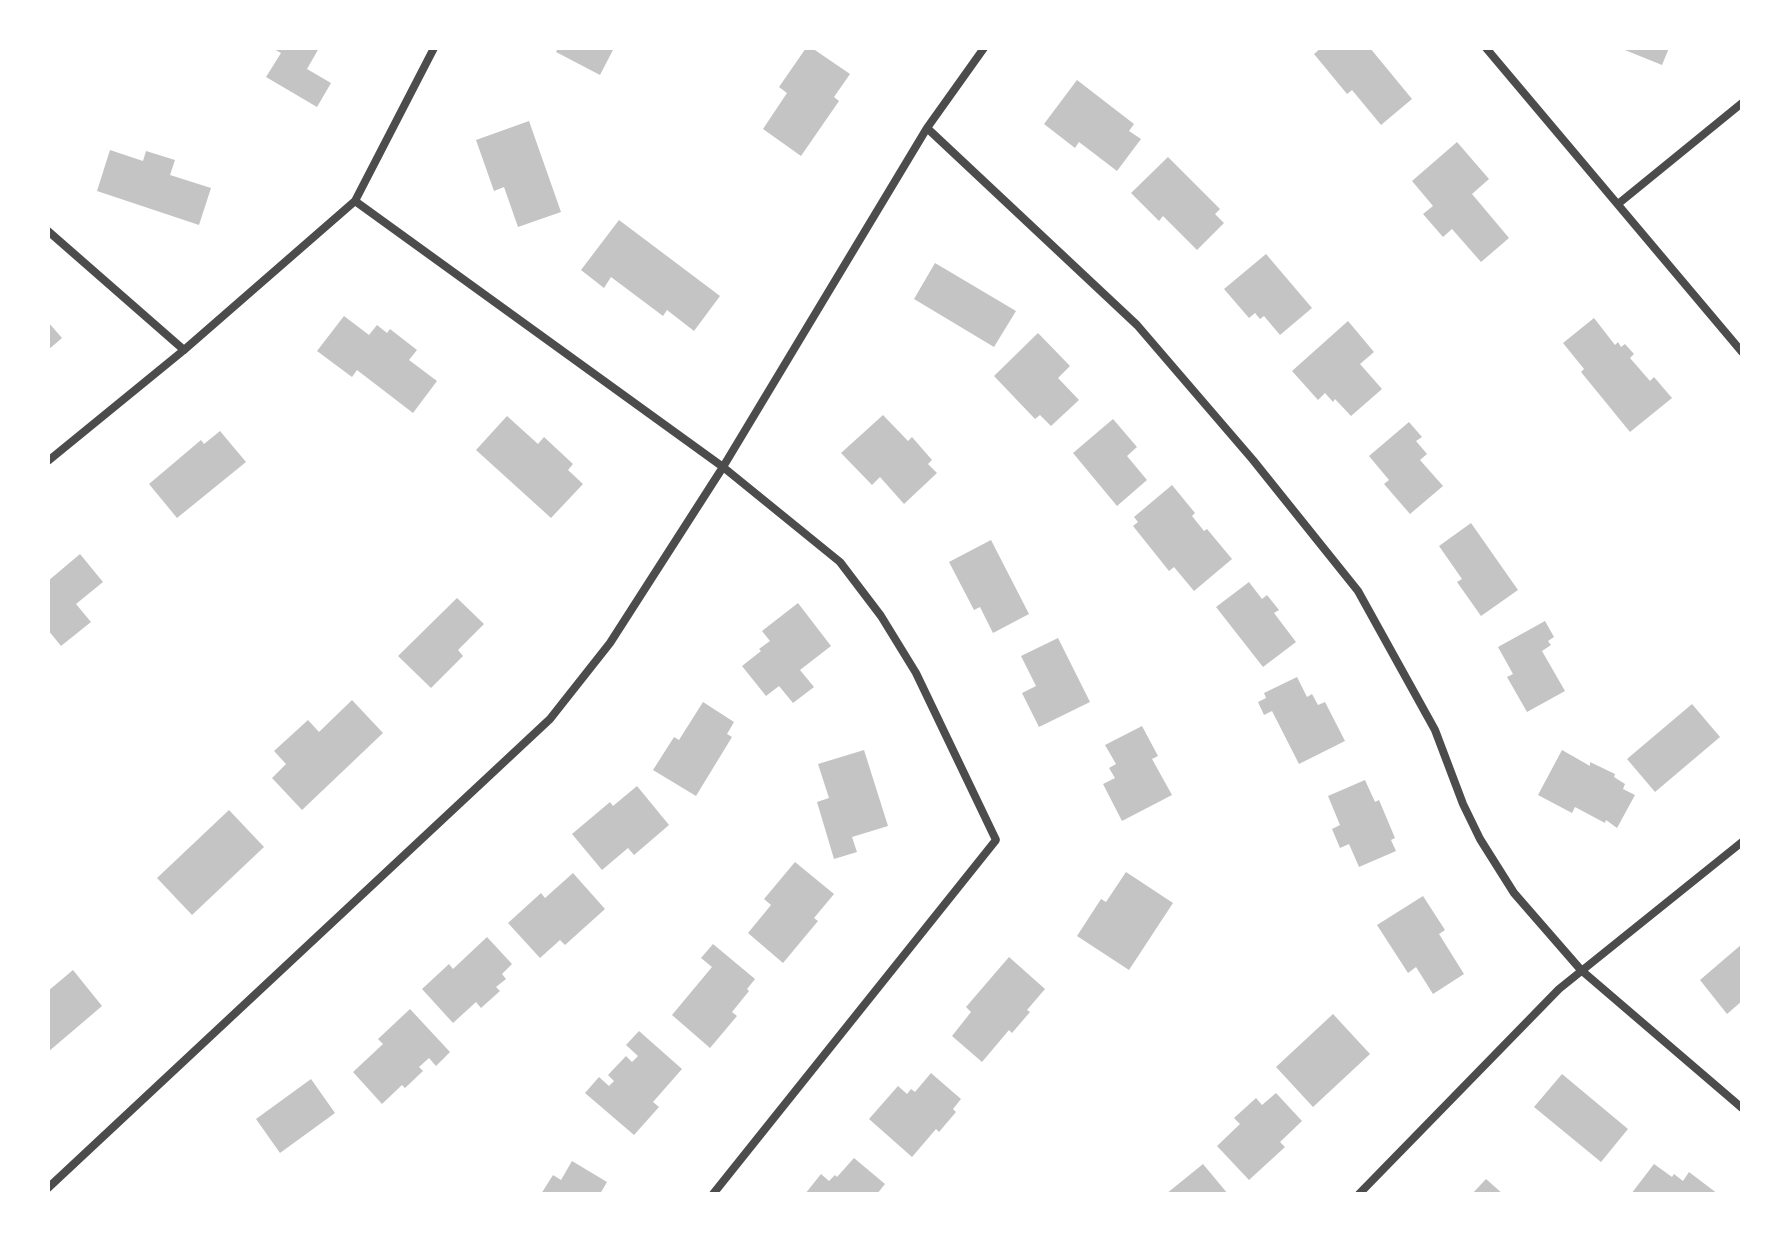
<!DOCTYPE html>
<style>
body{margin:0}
#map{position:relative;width:1790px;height:1242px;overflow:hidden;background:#fff;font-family:Roboto,sans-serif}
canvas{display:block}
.frame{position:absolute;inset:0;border:50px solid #fff;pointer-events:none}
</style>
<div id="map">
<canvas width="1790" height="1242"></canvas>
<div class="frame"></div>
</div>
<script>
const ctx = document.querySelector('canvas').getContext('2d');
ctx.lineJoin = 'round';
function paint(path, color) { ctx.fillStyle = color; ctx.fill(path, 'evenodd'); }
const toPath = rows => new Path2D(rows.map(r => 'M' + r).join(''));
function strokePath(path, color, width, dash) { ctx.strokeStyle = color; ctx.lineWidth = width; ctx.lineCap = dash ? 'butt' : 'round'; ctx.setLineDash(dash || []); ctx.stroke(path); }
paint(toPath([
 [272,48,319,48,307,69,331,83,317,107,266,77,281,53],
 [558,48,614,48,600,75,556,52],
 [806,48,812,48,850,74,834,97,839,101,801,156,763,129,787,93,779,87],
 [1321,48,1370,48,1412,99,1381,125,1352,90,1347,94,1314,54],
 [1620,48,1669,48,1662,65],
 [1077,80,1134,124,1129,131,1141,139,1117,171,1079,142,1075,148,1044,124],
 [529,121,561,212,518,227,504,187,494,191,476,140],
 [1457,142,1489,179,1472,194,1509,238,1481,262,1452,229,1443,237,1423,214,1433,206,1412,181],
 [110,150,143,161,146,151,175,160,170,175,211,188,199,225,97,191],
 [1168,157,1220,209,1215,214,1224,223,1197,250,1163,216,1159,221,1131,193],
 [619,220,720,296,694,331,667,310,663,316,611,277,604,288,581,270],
 [1266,254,1312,308,1280,335,1264,316,1260,319,1255,313,1249,318,1224,289],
 [935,263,1016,311,994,347,914,299],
 [344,316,369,335,377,325,387,333,390,329,417,350,409,360,437,381,413,413,357,370,352,377,317,351],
 [1594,318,1615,345,1618,342,1621,347,1625,344,1634,354,1630,358,1650,381,1654,377,1672,398,1630,432,1581,372,1584,369,1563,343],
 [1348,321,1374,352,1360,364,1382,389,1351,416,1335,399,1333,402,1325,393,1318,400,1292,371],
 [48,322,62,338,48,350],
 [1038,333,1070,366,1058,378,1079,400,1051,426,1040,415,1035,419,994,376],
 [883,415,908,441,912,437,932,460,928,464,937,473,904,504,880,477,872,485,841,453],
 [507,416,538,444,544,437,573,464,568,470,583,484,551,518,476,450],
 [1113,419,1137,447,1127,456,1147,480,1117,506,1073,453],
 [1409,422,1422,437,1416,441,1427,454,1420,460,1443,486,1410,514,1384,484,1389,480,1369,456],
 [220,431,246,462,177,518,149,484,201,440,204,444],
 [1172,485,1195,513,1192,516,1204,531,1207,529,1232,559,1194,591,1174,567,1169,571,1133,526,1138,522,1134,517],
 [1471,523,1518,590,1481,616,1457,582,1462,579,1439,546],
 [991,540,1029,614,993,633,980,607,974,610,949,562],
 [80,554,103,582,76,604,91,622,61,646,48,630,48,581],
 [1249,582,1262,599,1267,595,1279,610,1274,613,1296,642,1263,667,1216,607],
 [457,598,484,624,458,650,463,656,431,688,398,656],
 [798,603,831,646,800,670,814,687,793,703,779,686,766,696,742,666,761,651,759,649,770,641,762,631],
 [1545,621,1554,637,1548,641,1551,645,1542,651,1565,691,1527,712,1507,677,1513,674,1498,647],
 [1058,638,1090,702,1039,727,1022,693,1036,686,1021,656],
 [1297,677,1307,697,1312,694,1318,705,1325,702,1345,741,1299,764,1272,711,1264,715,1258,702,1266,698,1264,693],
 [352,700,383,733,302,810,272,778,286,764,274,751,308,720,319,732],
 [703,702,734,722,727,734,732,737,696,796,653,770,674,737,679,740],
 [1692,704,1720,737,1655,792,1627,759],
 [1142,726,1158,756,1152,759,1172,795,1122,821,1103,784,1115,778,1109,768,1116,764,1105,745],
 [864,750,888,826,852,837,857,852,834,859,817,802,829,798,818,764],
 [1562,750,1590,766,1590,762,1615,774,1614,777,1625,784,1623,789,1635,795,1617,828,1606,820,1605,823,1575,807,1572,813,1538,795],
 [1365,780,1375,802,1379,800,1395,838,1391,840,1396,851,1359,867,1349,844,1340,848,1332,829,1340,825,1328,796],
 [637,786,669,825,634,855,628,848,602,870,572,834,610,802,613,806],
 [229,810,264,847,192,915,157,878],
 [795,862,834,894,814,918,818,921,783,963,748,933,771,905,764,899],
 [1126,872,1173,903,1129,970,1077,936,1101,899,1106,902],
 [573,873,605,909,565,945,560,940,540,958,508,923,541,893,545,898],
 [1423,896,1445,930,1439,934,1464,974,1433,994,1416,967,1408,973,1377,925],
 [487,937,512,964,502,974,506,979,496,987,500,991,481,1008,476,1002,453,1023,422,989,449,964,453,969],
 [713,944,755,979,747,989,749,991,732,1012,737,1016,710,1048,672,1015,712,967,701,958],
 [1742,944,1742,1001,1727,1014,1700,980],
 [1009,957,1045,989,1027,1010,1030,1012,1012,1033,1009,1030,982,1062,952,1036,971,1012,966,1007],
 [73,970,102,1006,48,1052,48,991],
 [410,1009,450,1052,436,1066,429,1058,419,1067,423,1071,405,1088,402,1085,382,1104,353,1072,383,1044,378,1039],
 [1333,1014,1370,1054,1313,1107,1276,1067],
 [639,1031,682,1069,653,1102,659,1107,634,1135,585,1093,599,1077,609,1086,614,1081,608,1075,626,1056,632,1062,638,1056,626,1045],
 [931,1073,961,1099,953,1109,956,1112,939,1132,936,1129,912,1157,869,1119,898,1086,907,1094,911,1089,915,1092],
 [1562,1074,1628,1129,1601,1162,1534,1107],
 [311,1079,335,1113,280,1153,256,1119],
 [1276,1093,1302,1121,1280,1142,1285,1147,1249,1180,1217,1146,1240,1124,1234,1118,1256,1098,1262,1105],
 [854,1158,885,1184,877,1194,805,1194,821,1174,829,1181,835,1175,837,1177],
 [572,1161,607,1182,600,1194,541,1194,553,1175,561,1180],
 [1203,1164,1228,1194,1166,1194],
 [1654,1164,1672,1177,1674,1174,1683,1181,1689,1172,1718,1194,1631,1194],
 [1486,1179,1503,1194,1472,1194]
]), '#c4c4c4');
strokePath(toPath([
 [1486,48,1742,352],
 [927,128,1137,325,1253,460,1358,591,1435,730,1463,804,1480,839,1514,893,1581,970,1742,1108],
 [355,201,723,467,840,562,881,616,916,673,996,840,713,1194],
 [1618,204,1742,103],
 [48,231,184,350],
 [48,461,184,350,355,201,434,48],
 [48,1188,550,719,610,643,723,467,927,128,984,48],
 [1359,1194,1559,989,1742,842]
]), '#4c4c4c', 8);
</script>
